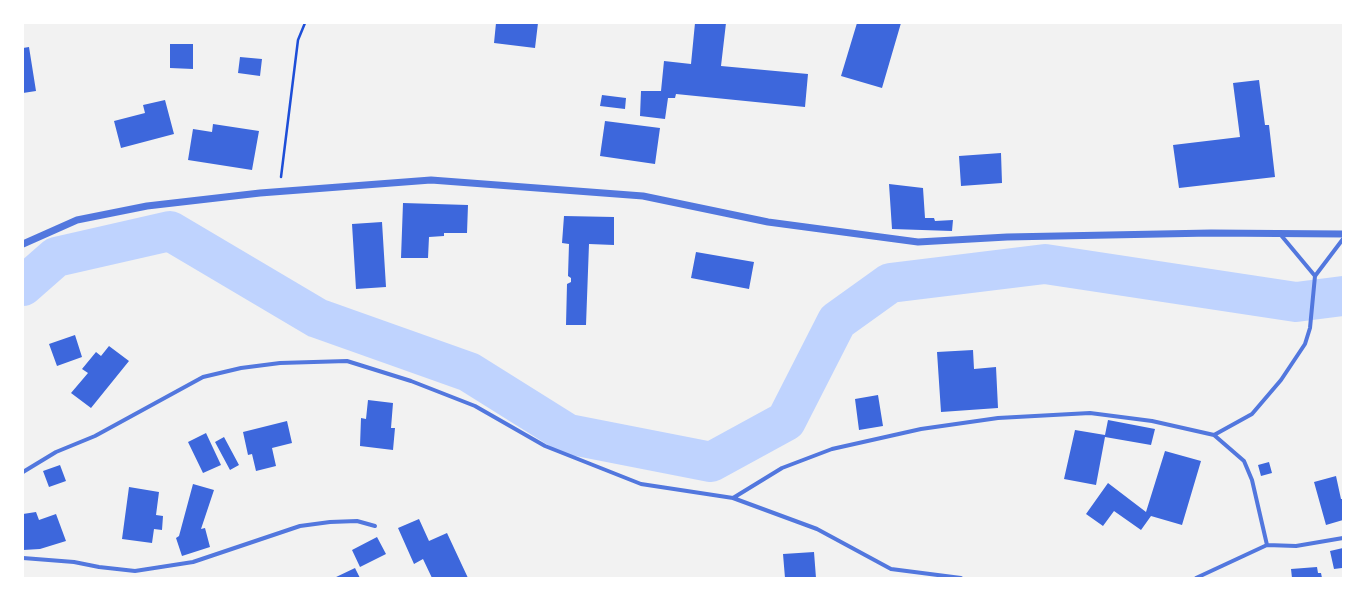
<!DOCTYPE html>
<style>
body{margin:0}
#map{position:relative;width:1366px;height:601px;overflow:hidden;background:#f2f2f2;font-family:"PT Sans Narrow",sans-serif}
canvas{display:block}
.frame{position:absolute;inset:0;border:24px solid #fff;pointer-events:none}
</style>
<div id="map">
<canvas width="1366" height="601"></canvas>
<div class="frame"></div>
</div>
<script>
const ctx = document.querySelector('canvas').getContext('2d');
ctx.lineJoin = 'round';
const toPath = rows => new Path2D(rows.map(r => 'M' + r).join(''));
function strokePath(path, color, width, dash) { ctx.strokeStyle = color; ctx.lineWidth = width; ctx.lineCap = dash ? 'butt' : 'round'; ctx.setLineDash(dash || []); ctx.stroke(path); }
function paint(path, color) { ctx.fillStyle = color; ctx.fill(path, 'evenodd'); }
strokePath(toPath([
 [23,286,56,257,170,231,317,318,469,372,568,434,711,462,786,421,837,321,890,283,1045,264,1296,302,1343,296]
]), '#bfd3fe', 40);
paint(toPath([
 [496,23,538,23,535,48,494,43],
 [695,23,726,23,721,66,808,74,805,107,676,94,675,98,668,98,665,119,640,116,641,91,661,91,664,61,691,64],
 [857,23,901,23,882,88,841,76],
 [170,44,193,44,193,69,170,68],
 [29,47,36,91,23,93,23,48],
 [240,57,262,59,260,76,238,73],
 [1259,80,1265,125,1269,125,1275,177,1179,188,1173,145,1240,137,1233,83],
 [602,95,626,98,625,109,600,106],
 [165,100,174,134,121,148,114,121,145,113,143,105],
 [605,121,660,128,655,164,600,156],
 [213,124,259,131,252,170,188,160,193,129,212,132],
 [1001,153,1002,183,961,186,959,156],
 [889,184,923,188,925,218,934,218,935,221,953,220,952,231,892,229],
 [403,203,468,205,467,233,444,233,444,236,429,237,428,258,401,258],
 [564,216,614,217,614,245,589,244,586,325,566,325,567,284,571,282,571,278,568,276,569,244,562,243],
 [382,222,386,287,356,289,352,224],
 [696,252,754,262,749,289,691,278],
 [75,335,82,357,57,366,49,344],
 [109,346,129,361,91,408,71,393,88,373,82,369,96,352,101,356],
 [973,350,974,369,996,367,998,408,941,412,937,352],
 [878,395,883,426,859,430,855,399],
 [368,400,393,403,391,428,395,428,393,450,360,446,361,418,366,419],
 [1108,420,1155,429,1151,445,1105,437,1096,485,1064,479,1075,430,1105,435],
 [287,421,292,443,272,448,276,466,256,471,252,454,248,455,243,432],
 [206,433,221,465,203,473,188,442],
 [224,437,239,465,230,470,215,442],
 [1165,451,1201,461,1182,525,1151,516,1141,530,1114,511,1103,526,1086,514,1108,483,1146,512],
 [1269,462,1272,473,1261,476,1258,465],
 [60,465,66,481,49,487,43,471],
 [1336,476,1341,499,1343,499,1343,520,1326,525,1314,482],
 [193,484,214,490,201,529,205,528,210,547,182,556,176,538,179,536],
 [129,487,159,492,156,515,163,516,162,530,154,529,152,543,122,539],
 [36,512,39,520,56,514,66,541,40,549,23,550,23,514],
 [419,519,429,541,447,533,468,578,432,578,423,559,414,564,398,528],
 [377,537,386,554,360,567,352,550],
 [1343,548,1343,571,1342,572,1342,568,1334,569,1330,551],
 [814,552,816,578,785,578,783,554],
 [1317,567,1318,573,1321,573,1322,578,1292,578,1291,569],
 [355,568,360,578,334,578]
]), '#3d67dc');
strokePath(toPath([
 [281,177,298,40,305,23]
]), '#1d4ed8', 2.5);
strokePath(toPath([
 [1315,276,1343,239],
 [23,472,56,452,95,436,203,377,241,368,280,363,347,361,411,381,475,406,545,446,641,484,733,498,817,529,891,569,961,578],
 [733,498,782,468,832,449,921,429,998,418,1090,413,1152,421,1214,435],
 [1267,545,1252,480,1244,461,1214,435,1252,414,1281,380,1305,344,1310,328,1315,276,1280,234],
 [23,558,74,562,99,567,135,571,193,562,300,526,330,522,357,521,375,526],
 [1196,578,1267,545,1296,546,1343,538]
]), '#5277de', 4);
strokePath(toPath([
 [23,244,77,220,147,206,260,193,431,180,643,196,768,222,918,242,1007,237,1211,233,1343,234]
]), '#5277de', 7);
</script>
